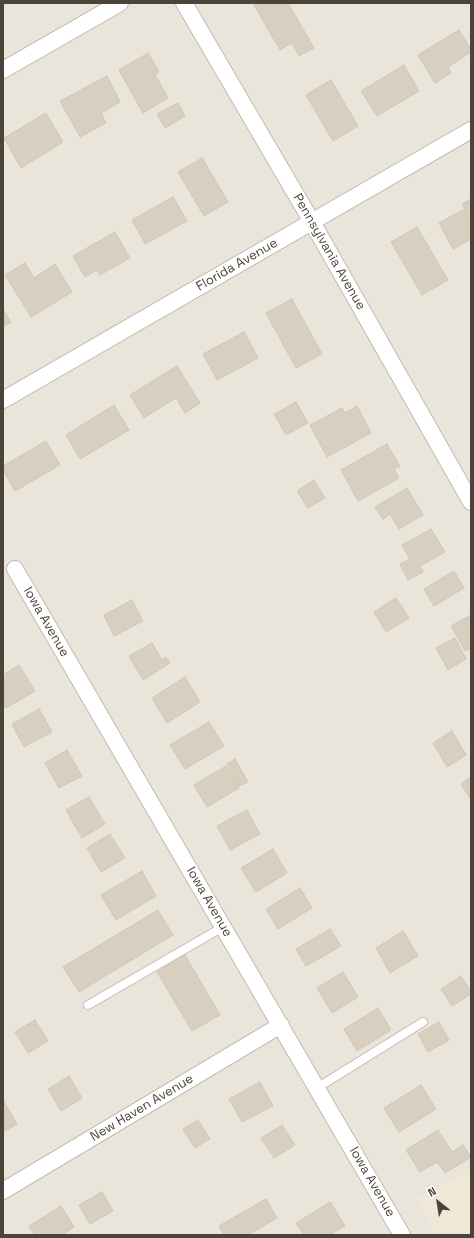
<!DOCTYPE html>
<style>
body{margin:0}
#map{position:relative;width:474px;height:1238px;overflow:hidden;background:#f6f3ec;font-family:"Space Grotesk",sans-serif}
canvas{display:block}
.frame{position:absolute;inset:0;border:4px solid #4b4439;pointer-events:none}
.north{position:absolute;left:418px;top:1182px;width:40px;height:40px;-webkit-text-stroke:3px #fff;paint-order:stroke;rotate:330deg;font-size:11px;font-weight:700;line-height:16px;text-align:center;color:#4b4439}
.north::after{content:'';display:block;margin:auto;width:14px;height:18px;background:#4b4439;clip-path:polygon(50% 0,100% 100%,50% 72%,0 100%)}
</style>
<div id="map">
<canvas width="474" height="1238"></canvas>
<div class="frame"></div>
<div class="north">N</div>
</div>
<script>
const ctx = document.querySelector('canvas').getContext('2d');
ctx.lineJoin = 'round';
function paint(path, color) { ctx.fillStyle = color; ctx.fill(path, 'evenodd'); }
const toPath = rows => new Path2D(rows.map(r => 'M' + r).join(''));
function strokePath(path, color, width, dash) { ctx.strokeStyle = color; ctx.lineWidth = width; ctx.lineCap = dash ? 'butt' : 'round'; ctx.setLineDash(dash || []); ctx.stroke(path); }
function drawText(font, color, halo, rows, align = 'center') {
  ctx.font = font + ' "Space Grotesk",sans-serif'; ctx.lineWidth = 4; ctx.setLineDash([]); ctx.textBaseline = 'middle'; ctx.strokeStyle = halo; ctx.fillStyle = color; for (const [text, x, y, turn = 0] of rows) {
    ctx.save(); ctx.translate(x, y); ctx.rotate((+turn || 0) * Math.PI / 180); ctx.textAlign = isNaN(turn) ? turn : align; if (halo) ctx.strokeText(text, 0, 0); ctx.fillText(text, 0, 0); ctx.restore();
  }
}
paint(toPath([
 [3,3,471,3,471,1235,3,1235]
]), '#eae5da');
paint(toPath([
 [471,1168,471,1235,437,1235,416,1199]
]), '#efe8d6');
const building = toPath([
 [253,3,288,3,314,48,299,56,292,43,280,50,253,3],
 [459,30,471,49,471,52,448,67,451,73,435,83,418,55,459,30],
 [148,53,159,72,155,75,168,98,143,113,119,70,148,53],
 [404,65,419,91,377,116,361,91,404,65],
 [107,76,120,102,101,113,106,123,80,137,60,101,107,76],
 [331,80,358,126,333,141,306,95,331,80],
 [178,103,185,116,165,128,157,114,178,103],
 [46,113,63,142,21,168,4,138,46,113],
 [202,158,228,202,204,216,178,172,202,158],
 [173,197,187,221,145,244,132,220,173,197],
 [471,199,471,239,453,249,439,223,465,209,462,204,471,199],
 [417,227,448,280,422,295,391,242,417,227],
 [115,232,130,258,100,275,97,270,85,277,73,256,115,232],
 [25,263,34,278,55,264,72,292,31,317,5,275,25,263],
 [292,299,322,354,296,368,266,313,292,299],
 [3,309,11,322,3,327,3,309],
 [244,332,258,358,217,380,203,354,244,332],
 [177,366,200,403,185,413,176,398,144,418,130,395,177,366],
 [296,402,308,423,286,435,274,414,296,402],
 [114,405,129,430,80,459,66,435,114,405],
 [357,406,371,433,327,457,310,425,342,408,345,413,357,406],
 [46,441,60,465,15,491,3,470,3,466,46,441],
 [387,444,400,466,394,469,399,478,358,501,341,470,387,444],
 [314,480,325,498,308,508,297,491,314,480],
 [407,488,423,515,399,529,390,514,383,519,375,507,407,488],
 [431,529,445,552,420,566,423,572,408,580,400,564,410,559,402,545,431,529],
 [454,571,464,588,434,606,424,589,454,571],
 [396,598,409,618,386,632,374,612,396,598],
 [132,600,143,621,114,636,104,615,132,600],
 [471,615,471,648,465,651,451,626,471,615],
 [455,638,466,659,448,670,436,648,455,638],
 [152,643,162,660,166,657,170,663,143,680,129,656,152,643],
 [19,665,35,691,6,708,3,703,3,675,19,665],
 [185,677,200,702,167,723,152,698,185,677],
 [39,709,52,732,24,747,12,724,39,709],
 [209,722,224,746,185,769,170,745,209,722],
 [452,731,466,755,447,767,433,743,452,731],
 [67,750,82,776,59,788,45,763,67,750],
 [235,759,248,782,239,786,227,764,235,759],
 [226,766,239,788,207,807,194,785,226,766],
 [471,777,471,800,461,784,471,777],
 [89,797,105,824,82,838,66,810,89,797],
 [247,810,260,834,230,850,217,826,247,810],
 [110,834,125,858,101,872,87,848,110,834],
 [273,849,287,873,256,892,241,868,273,849],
 [142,871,156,896,116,920,101,895,142,871],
 [300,888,312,908,278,929,266,909,300,888],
 [158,910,173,935,79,992,63,967,158,910],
 [330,929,341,946,306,966,296,949,330,929],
 [403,931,418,956,390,973,376,948,403,931],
 [185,955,220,1015,192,1031,157,972,185,955],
 [343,972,358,997,332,1013,317,988,343,972],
 [461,976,471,992,471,994,452,1006,441,989,461,976],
 [378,1008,391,1030,357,1051,344,1029,378,1008],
 [35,1020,48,1041,28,1053,15,1032,35,1020],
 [439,1022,449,1040,428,1052,418,1034,439,1022],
 [69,1076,82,1098,61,1111,48,1089,69,1076],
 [260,1082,273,1106,242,1122,229,1099,260,1082],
 [421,1085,436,1109,399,1132,384,1108,421,1085],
 [3,1100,17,1124,3,1132,3,1100],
 [198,1120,210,1139,195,1148,183,1129,198,1120],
 [282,1125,295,1145,274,1158,261,1138,282,1125],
 [438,1130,452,1152,463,1145,471,1157,445,1173,437,1162,420,1172,406,1150,438,1130],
 [102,1192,113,1211,90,1224,79,1205,102,1192],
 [266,1199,277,1218,248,1235,224,1235,219,1226,266,1199],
 [330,1202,345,1226,329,1235,304,1235,296,1223,330,1202],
 [61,1206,74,1227,62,1235,35,1235,29,1226,61,1206]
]);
paint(building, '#d8cfc1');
strokePath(building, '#d3c7b4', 1);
const lane = toPath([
 [88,1005,223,927],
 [317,1088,423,1022]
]);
const street = toPath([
 [184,3,312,222,471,502],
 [3,70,120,3],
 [3,400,471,130],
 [15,569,402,1235],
 [3,1191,281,1025]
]);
strokePath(lane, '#c2bbae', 10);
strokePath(street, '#c2bbae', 18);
strokePath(lane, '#fff', 8);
strokePath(street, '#fff', 16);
drawText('13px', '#4b4439', '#fff', [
 ["Pennsylvania Avenue",329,252,60],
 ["Florida Avenue",237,265,-30],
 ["Iowa Avenue",46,622,60],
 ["Iowa Avenue",209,902,60],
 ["New Haven Avenue",142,1108,-31],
 ["Iowa Avenue",372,1182,60]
]);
</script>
